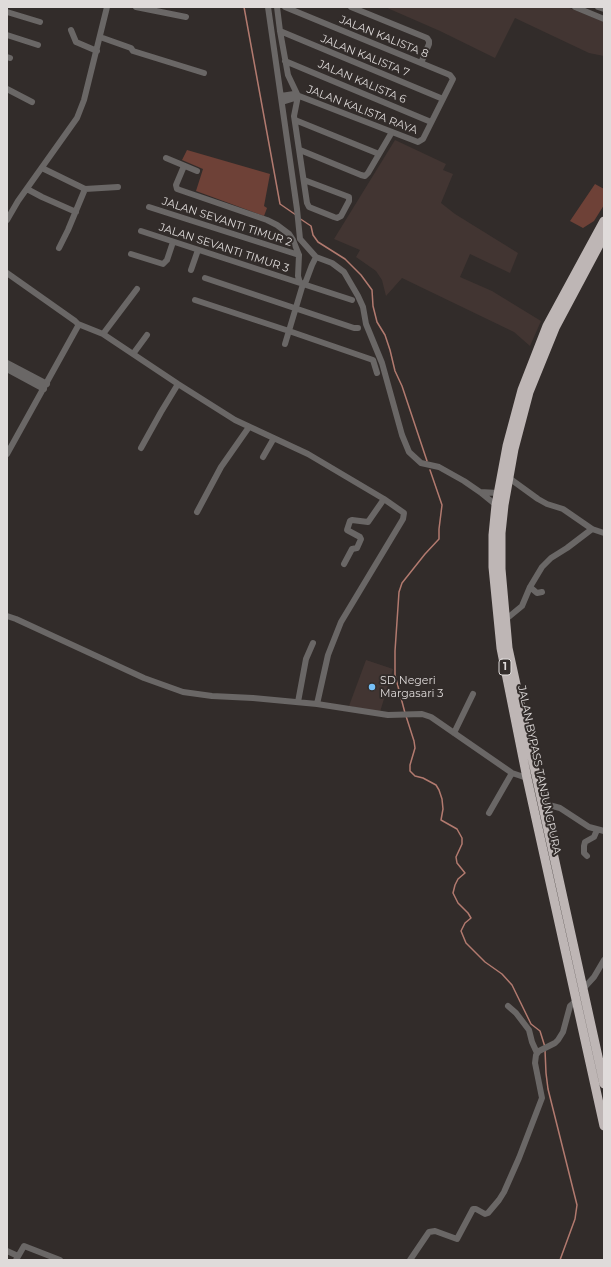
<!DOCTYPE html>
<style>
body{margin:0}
#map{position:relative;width:611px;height:1267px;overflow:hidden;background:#322c2a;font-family:Montserrat,sans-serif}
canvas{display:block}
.frame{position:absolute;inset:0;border:8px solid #dfdbda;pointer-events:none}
</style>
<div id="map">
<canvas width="611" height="1267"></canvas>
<div class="frame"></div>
</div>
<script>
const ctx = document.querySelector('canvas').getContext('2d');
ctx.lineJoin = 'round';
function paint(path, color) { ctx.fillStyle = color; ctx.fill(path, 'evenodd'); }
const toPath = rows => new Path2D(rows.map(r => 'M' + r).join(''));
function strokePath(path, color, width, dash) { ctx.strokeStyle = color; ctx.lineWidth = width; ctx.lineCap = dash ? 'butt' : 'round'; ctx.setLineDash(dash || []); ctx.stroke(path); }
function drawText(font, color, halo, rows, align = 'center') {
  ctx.font = font + ' Montserrat,sans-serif'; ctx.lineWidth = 4; ctx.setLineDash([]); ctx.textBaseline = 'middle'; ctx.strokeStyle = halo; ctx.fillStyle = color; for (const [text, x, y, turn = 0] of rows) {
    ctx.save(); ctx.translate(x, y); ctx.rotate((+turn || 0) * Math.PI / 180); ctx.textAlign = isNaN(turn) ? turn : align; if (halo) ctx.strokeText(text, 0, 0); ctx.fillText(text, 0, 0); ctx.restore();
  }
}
paint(toPath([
 [385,7,567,7,604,22,604,56,589,53,515,18,495,58,440,31],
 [395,140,446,164,443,170,453,174,441,203,455,214,518,253,510,273,470,254,460,277,492,291,541,321,530,346,514,332,402,278,386,296,382,280,376,271,356,257,360,250,334,239],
 [366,660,393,669,380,712,349,706]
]), '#423532');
paint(toPath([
 [187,150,270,174,264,206,267,208,264,216,196,191,203,169,182,160],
 [595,184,604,189,604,205,594,221,583,228,570,221]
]), '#6e4137');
strokePath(toPath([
 [244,7,280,204,296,215],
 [299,218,311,226,313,235,318,242,345,259,361,275,372,290,373,306,377,322,385,335,390,350,395,371,402,386,427,461],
 [405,713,395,675,395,651,399,592,402,583,425,554,439,539,439,529,442,505,430,470],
 [406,716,414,741,415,748,410,765,410,771,415,776,423,778,436,785,439,790,442,799,443,809,441,820,457,829,462,838,462,844,456,857,457,863,465,873,458,879,455,885,453,893,458,903,468,913,471,918,465,923,461,931,466,943,485,962,502,974,512,985,531,1024,540,1031,545,1047],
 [545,1050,546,1073,548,1089,577,1205,575,1219,560,1260]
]), '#b27a6f', 1.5);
strokePath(toPath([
 [136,7,186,17],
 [268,7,297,209,300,239,316,257],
 [277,7,280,31,288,75,298,96,294,116,307,203,309,207,334,217,337,218,341,216,349,201,349,197,304,180],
 [351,7,427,38,429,41,429,44,421,63],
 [575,7,604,19],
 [598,7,604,9],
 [7,12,40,22],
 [71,30,76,42,97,51],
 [280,31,443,99],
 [7,35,38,45],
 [100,37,131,48,133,51,204,73],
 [7,57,10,58],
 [285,61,431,122],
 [7,89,32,102],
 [281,96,294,94,418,142,423,139,453,79,450,75,285,7],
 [282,102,295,98,298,96],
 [295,120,379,154],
 [300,150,361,175,365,176,368,173,392,132],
 [166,158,197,171],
 [184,166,176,185,177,189,267,220,277,225,289,234,293,240,299,255,298,276,300,283,303,284,306,281,312,265,316,257,332,263,344,272,358,296,363,307,366,324,382,363,402,435,409,452,421,463,439,467,464,481,480,492,496,505],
 [42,168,85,189,118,187],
 [27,189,42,197,76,212],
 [149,207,299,255],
 [7,220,18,201,77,118,84,100,107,7],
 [141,231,300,283],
 [59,248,68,230,85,189],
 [131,254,163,264,167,260,173,242],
 [191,270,198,250],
 [7,273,75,321,78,324,78,326,7,454],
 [205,278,354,328,358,328],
 [195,300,289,331,373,360,377,373],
 [78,324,103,334,178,384,235,420,308,454,384,499,404,513,403,519,341,622,328,655,317,704],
 [103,334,137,289],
 [285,344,303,284,352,300],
 [133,354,147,335],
 [7,363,47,384],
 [7,369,44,389],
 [141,448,161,412,178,384],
 [263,457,274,438],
 [509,478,538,499,547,504,563,509,592,529,604,533],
 [480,492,498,493],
 [197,512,221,467,249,427],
 [344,564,352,549,357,548,361,539,360,537,347,530,350,521,352,520,368,522,384,499],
 [530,587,537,593,542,592],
 [7,616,16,619,144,678,183,692,212,696,253,698,317,704,388,715,422,714,431,717,512,773,527,778],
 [505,620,522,606,530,587,542,567,551,558,567,548,592,529],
 [298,702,306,659,313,643],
 [454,733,473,694],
 [543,805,549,805,560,808,589,827,604,831],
 [489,813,512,773],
 [587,856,584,853,584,846,585,842,594,837,597,830],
 [583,989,594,977,604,960],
 [508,1006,516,1013,529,1030,532,1042,537,1053],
 [7,1251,18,1256],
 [16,1260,24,1246,60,1260],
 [410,1260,429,1232,435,1231,457,1239,473,1209,476,1209,485,1214,488,1213,499,1200,504,1192,519,1158,542,1098,535,1063,536,1055,539,1051,555,1043,558,1040,563,1032,570,1006,577,1000]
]), '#6a6766', 6);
strokePath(toPath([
 [604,221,547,326,522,390,507,446,496,505,493,535,493,567,501,648,527,778,604,1126],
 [604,236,555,328,529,392,514,449,504,505,501,533,501,569,508,648,604,1084]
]), '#beb6b5', 9);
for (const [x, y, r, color] of [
 [372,687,4,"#77c0f7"]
]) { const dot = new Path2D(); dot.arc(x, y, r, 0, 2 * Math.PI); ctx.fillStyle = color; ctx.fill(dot); strokePath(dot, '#322c2a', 1.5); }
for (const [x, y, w] of [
 [505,667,12]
]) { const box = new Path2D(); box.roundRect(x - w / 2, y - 8, w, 16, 3); ctx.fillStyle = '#322c2a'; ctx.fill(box); strokePath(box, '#dfdbda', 1); }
drawText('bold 10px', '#dfdbda', null, [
 ["1",505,667]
]);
drawText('11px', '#dfdbda', '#322c2a', [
 ["JALAN KALISTA 8",384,37,22],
 ["JALAN KALISTA 7",365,56,22],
 ["JALAN KALISTA 6",362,82,23],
 ["JALAN KALISTA RAYA",362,110,21],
 ["JALAN SEVANTI TIMUR 2",227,222,18],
 ["JALAN SEVANTI TIMUR 3",224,248,18],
 ["JALAN BYPASS TANJUNGPURA",539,770,78]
]);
drawText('11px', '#dfdbda', '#322c2a', [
 ["SD Negeri",380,681],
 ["Margasari 3",380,694]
], 'left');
</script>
